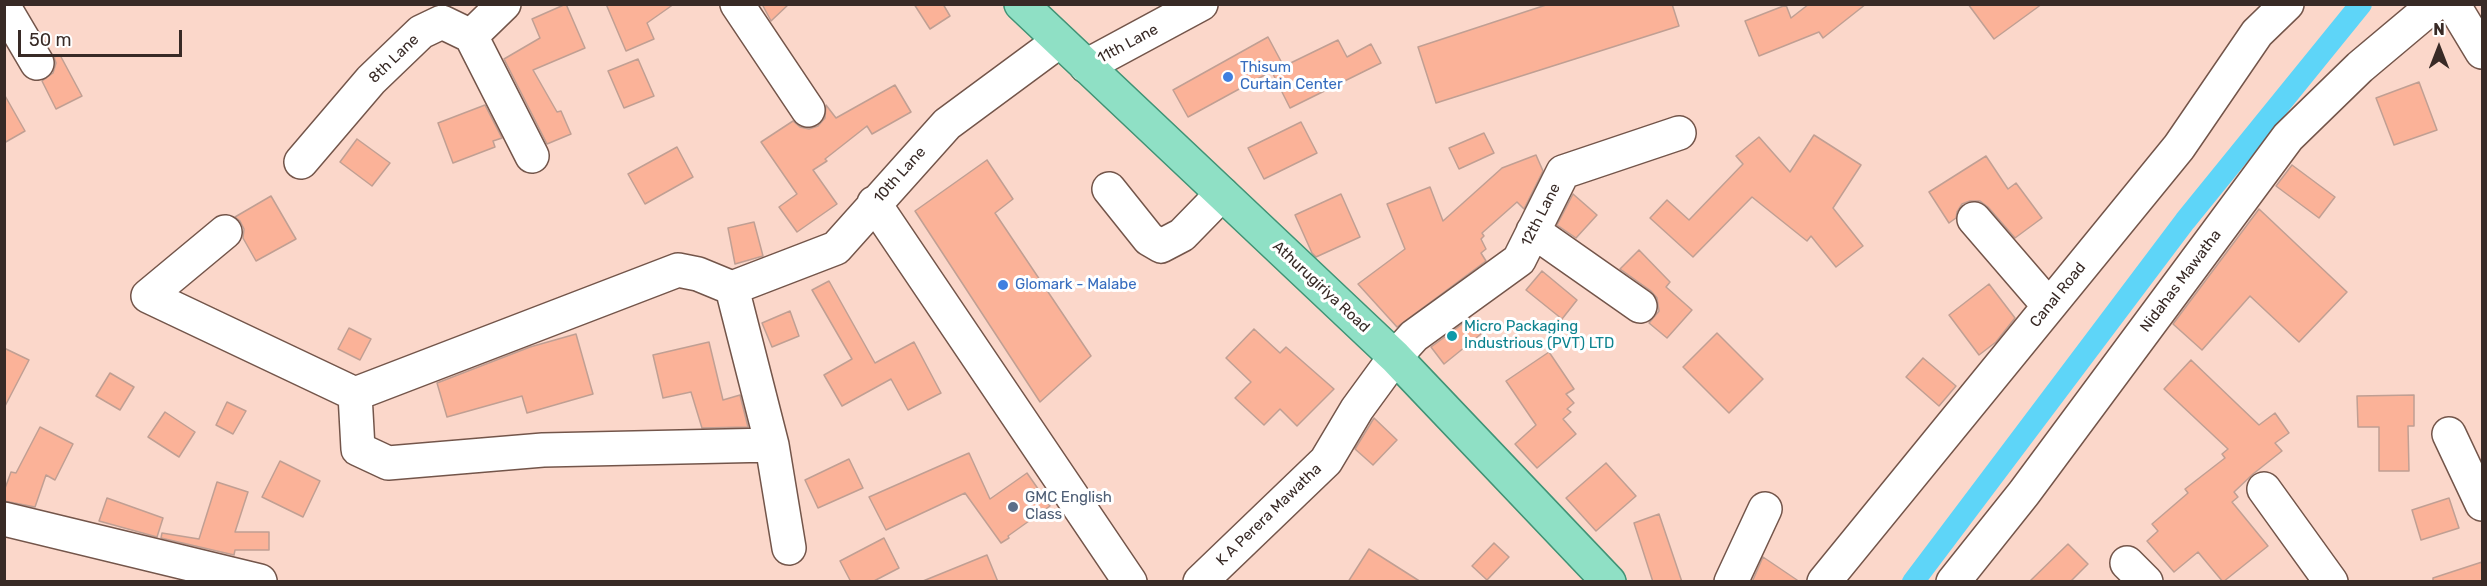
<!DOCTYPE html>
<style>
body{margin:0}
#map{position:relative;width:2487px;height:586px;overflow:hidden;background:#fbd7ca;font-family:Rubik,sans-serif}
canvas{display:block}
.frame{position:absolute;inset:0;border:6px solid #382a26;pointer-events:none}
.north{position:absolute;left:2409px;top:18px;width:60px;height:60px;-webkit-text-stroke:4px #fff;paint-order:stroke;rotate:0deg;font-size:16px;font-weight:700;line-height:24px;text-align:center;color:#382a26}
.north::after{content:'';display:block;margin:auto;width:21px;height:27px;background:#382a26;clip-path:polygon(50% 0,100% 100%,50% 72%,0 100%)}
.scale{position:absolute;left:18px;top:30px;width:164px;height:27px;box-sizing:border-box;border:3px solid #382a26;border-top:0;padding-left:8px;font-size:18px;line-height:21px;white-space:nowrap;color:#382a26;-webkit-text-stroke:4px #fff;paint-order:stroke}
</style>
<div id="map">
<canvas width="2487" height="586"></canvas>
<div class="frame"></div>
<div class="north">N</div>
<div class="scale">50 m</div>
</div>
<script>
const ctx = document.querySelector('canvas').getContext('2d');
ctx.lineJoin = 'round';
const toPath = rows => new Path2D(rows.map(r => 'M' + r).join(''));
function strokePath(path, color, width, dash) { ctx.strokeStyle = color; ctx.lineWidth = width; ctx.lineCap = dash ? 'butt' : 'round'; ctx.setLineDash(dash || []); ctx.stroke(path); }
function paint(path, color) { ctx.fillStyle = color; ctx.fill(path, 'evenodd'); }
function drawText(font, color, halo, rows, align = 'center') {
  ctx.font = font + ' Rubik,sans-serif'; ctx.lineWidth = 6; ctx.setLineDash([]); ctx.textBaseline = 'middle'; ctx.strokeStyle = halo; ctx.fillStyle = color; for (const [text, x, y, turn = 0] of rows) {
    ctx.save(); ctx.translate(x, y); ctx.rotate((+turn || 0) * Math.PI / 180); ctx.textAlign = isNaN(turn) ? turn : align; if (halo) ctx.strokeText(text, 0, 0); ctx.fillText(text, 0, 0); ctx.restore();
  }
}
strokePath(toPath([
 [1913,582,2185,221,2361,4]
]), '#5ed5f8', 22);
const building = toPath([
 [566,4,585,48,533,70,557,112,561,111,571,134,547,144,504,59,540,38,532,19,566,4],
 [606,4,674,4,647,23,654,39,626,51,606,4],
 [762,4,789,4,771,21,762,4],
 [914,4,943,4,950,16,930,29,914,4],
 [1549,4,1672,4,1679,26,1436,103,1418,47,1549,4],
 [1809,4,1866,4,1823,38,1819,32,1759,56,1745,21,1786,5,1791,18,1809,4],
 [1968,4,2042,4,1994,39,1968,4],
 [1268,37,1283,65,1188,117,1173,90,1268,37],
 [1338,40,1347,57,1371,44,1381,63,1290,108,1272,72,1338,40],
 [60,55,82,96,56,109,42,81,53,73,56,63,54,57,60,55],
 [638,59,654,96,624,108,608,71,638,59],
 [2419,82,2437,130,2394,145,2376,98,2419,82],
 [895,85,911,112,872,134,867,126,825,159,827,161,813,170,837,204,797,232,779,207,797,194,761,142,793,121,800,127,809,129,818,126,825,118,826,105,836,118,895,85],
 [4,94,25,131,4,143,4,94],
 [485,105,502,138,493,141,495,147,453,163,438,123,485,105],
 [1301,122,1317,153,1264,179,1248,148,1301,122],
 [1484,133,1494,153,1459,169,1449,148,1484,133],
 [1814,135,1861,165,1833,208,1863,246,1836,267,1811,236,1807,241,1752,197,1693,257,1650,218,1667,200,1689,220,1743,164,1736,156,1759,137,1790,172,1814,135],
 [357,139,390,163,372,186,340,162,357,139],
 [677,147,693,177,645,204,628,174,677,147],
 [1536,155,1543,171,1524,209,1517,202,1482,233,1484,236,1481,239,1486,249,1481,253,1486,261,1397,327,1358,284,1405,249,1387,204,1430,187,1443,221,1502,168,1536,155],
 [1986,156,2008,189,2016,183,2042,218,2015,238,1988,207,1980,201,1970,201,1962,204,1957,212,1956,218,1949,223,1929,192,1986,156],
 [987,160,1013,199,995,213,1091,356,1040,402,915,211,987,160],
 [2292,165,2335,197,2319,218,2276,186,2292,165],
 [1341,194,1360,237,1316,257,1312,253,1295,215,1341,194],
 [1573,194,1597,215,1576,238,1557,225,1573,194],
 [271,196,296,239,256,261,243,238,244,229,240,221,235,217,271,196],
 [2259,209,2347,292,2299,342,2250,296,2202,350,2173,324,2259,209],
 [754,222,763,256,735,264,728,228,754,222],
 [1639,250,1670,282,1666,287,1692,310,1667,338,1649,323,1659,311,1657,298,1651,291,1620,269,1639,250],
 [1542,271,1577,300,1562,319,1526,290,1542,271],
 [829,281,875,363,914,342,941,393,908,410,891,379,842,406,824,375,852,359,812,290,829,281],
 [1989,284,2015,318,1996,342,1979,355,1949,315,1989,284],
 [790,311,799,336,772,347,762,323,790,311],
 [1469,319,1481,334,1444,364,1431,347,1469,319],
 [349,328,371,339,360,360,338,349,349,328],
 [1254,329,1280,353,1286,347,1334,389,1297,426,1280,409,1264,425,1235,398,1251,382,1226,358,1254,329],
 [1717,333,1763,379,1729,413,1683,367,1717,333],
 [576,334,593,394,527,413,522,396,447,417,437,383,530,347,576,334],
 [709,342,723,400,740,395,748,427,702,428,691,392,663,398,653,355,709,342],
 [4,348,29,360,4,408,4,348],
 [1549,352,1574,389,1566,394,1574,403,1567,409,1571,412,1563,419,1576,434,1537,468,1515,444,1536,425,1506,381,1549,352],
 [1923,358,1956,386,1939,406,1906,377,1923,358],
 [2191,360,2259,425,2275,413,2289,433,2275,443,2282,451,2253,474,2234,492,2238,497,2232,502,2268,546,2223,582,2198,552,2174,572,2147,541,2158,531,2152,524,2188,493,2185,489,2225,458,2222,454,2228,449,2164,389,2191,360],
 [110,373,134,387,120,410,96,396,110,373],
 [2414,395,2414,426,2408,426,2409,471,2379,471,2379,427,2358,427,2357,396,2414,395],
 [227,402,246,411,233,434,216,425,227,402],
 [165,412,195,432,179,457,148,437,165,412],
 [1374,418,1397,440,1373,465,1355,449,1374,418],
 [40,427,73,444,55,480,46,475,35,507,4,501,4,491,11,472,16,473,40,427],
 [969,453,990,499,1027,473,1050,506,1008,536,1009,538,1001,543,965,493,886,530,869,497,969,453],
 [849,459,863,488,818,508,805,480,849,459],
 [280,461,320,481,303,517,262,497,280,461],
 [1606,463,1636,496,1596,531,1566,498,1606,463],
 [217,482,248,492,235,532,269,532,269,550,235,550,234,555,161,538,162,533,199,539,217,482],
 [107,498,163,518,157,537,99,521,107,498],
 [2449,498,2459,528,2421,540,2412,510,2449,498],
 [1659,514,1682,582,1653,582,1634,523,1659,514],
 [884,538,899,568,872,582,851,582,840,561,884,538],
 [1494,543,1509,557,1487,580,1472,566,1494,543],
 [2068,544,2088,564,2070,582,2029,582,2068,544],
 [1369,549,1421,582,1348,582,1369,549],
 [987,555,998,582,923,582,923,581,987,555],
 [1763,557,1800,582,1752,582,1763,557],
 [2482,562,2482,582,2433,582,2433,578,2482,562]
]);
paint(building, '#fbb298');
strokePath(building, '#c09f93', 1.5);
const minor = toPath([
 [737,4,808,110],
 [2453,4,2482,52],
 [4,7,37,63],
 [471,36,532,156],
 [1086,66,1201,4],
 [301,162,371,80,421,32,442,22,471,36,504,4],
 [1109,189,1149,239,1161,246,1182,235,1222,194],
 [874,203,1130,582],
 [1974,219,2049,306],
 [1533,231,1640,306],
 [225,232,148,296,355,394,678,270,698,274,732,288,772,445,789,548],
 [732,288,836,248,947,124,1058,42],
 [355,394,358,449,388,463,543,450,772,445],
 [2449,434,2482,504],
 [2264,489,2331,582],
 [4,519,260,581],
 [2127,563,2146,582],
 [1200,582,1326,461,1357,409,1395,357,1414,336,1519,260,1563,172,1679,133],
 [1731,582,1765,509],
 [1824,582,2179,147,2257,33,2287,4],
 [1953,582,2024,493,2288,137,2360,67,2435,4]
]);
const major = toPath([
 [1021,4,1395,357,1609,582]
]);
strokePath(minor, '#73554a', 36);
strokePath(major, '#409375', 36);
strokePath(minor, '#fff', 33);
strokePath(major, '#8fe0c5', 33);
for (const [x, y, r, color] of [
 [1228,77,6,"#3f7fe0"],
 [1003,285,6,"#3f7fe0"],
 [1452,336,6,"#0f9aa8"],
 [1013,507,6,"#5c6f8a"]
]) { const dot = new Path2D(); dot.arc(x, y, r, 0, 2 * Math.PI); ctx.fillStyle = color; ctx.fill(dot); strokePath(dot, '#fff', 2); }
drawText('15px', '#382a26', '#fff', [
 ["11th Lane",1128,44,-28],
 ["8th Lane",394,59,-44],
 ["10th Lane",900,175,-48],
 ["12th Lane",1541,215,-63],
 ["Nidahas Mawatha",2181,281,-53],
 ["Athurugiriya Road",1321,287,43],
 ["Canal Road",2058,295,-51],
 ["K A Perera Mawatha",1269,515,-44]
]);
drawText('15px', '#366cbe', '#fff', [
 ["Thisum",1240,68],
 ["Curtain Center",1240,85],
 ["Glomark - Malabe",1015,285]
], 'left');
drawText('15px', '#0d838f', '#fff', [
 ["Micro Packaging",1464,327],
 ["Industrious (PVT) LTD",1464,344]
], 'left');
drawText('15px', '#4e5e75', '#fff', [
 ["GMC English",1025,498],
 ["Class",1025,515]
], 'left');
</script>
